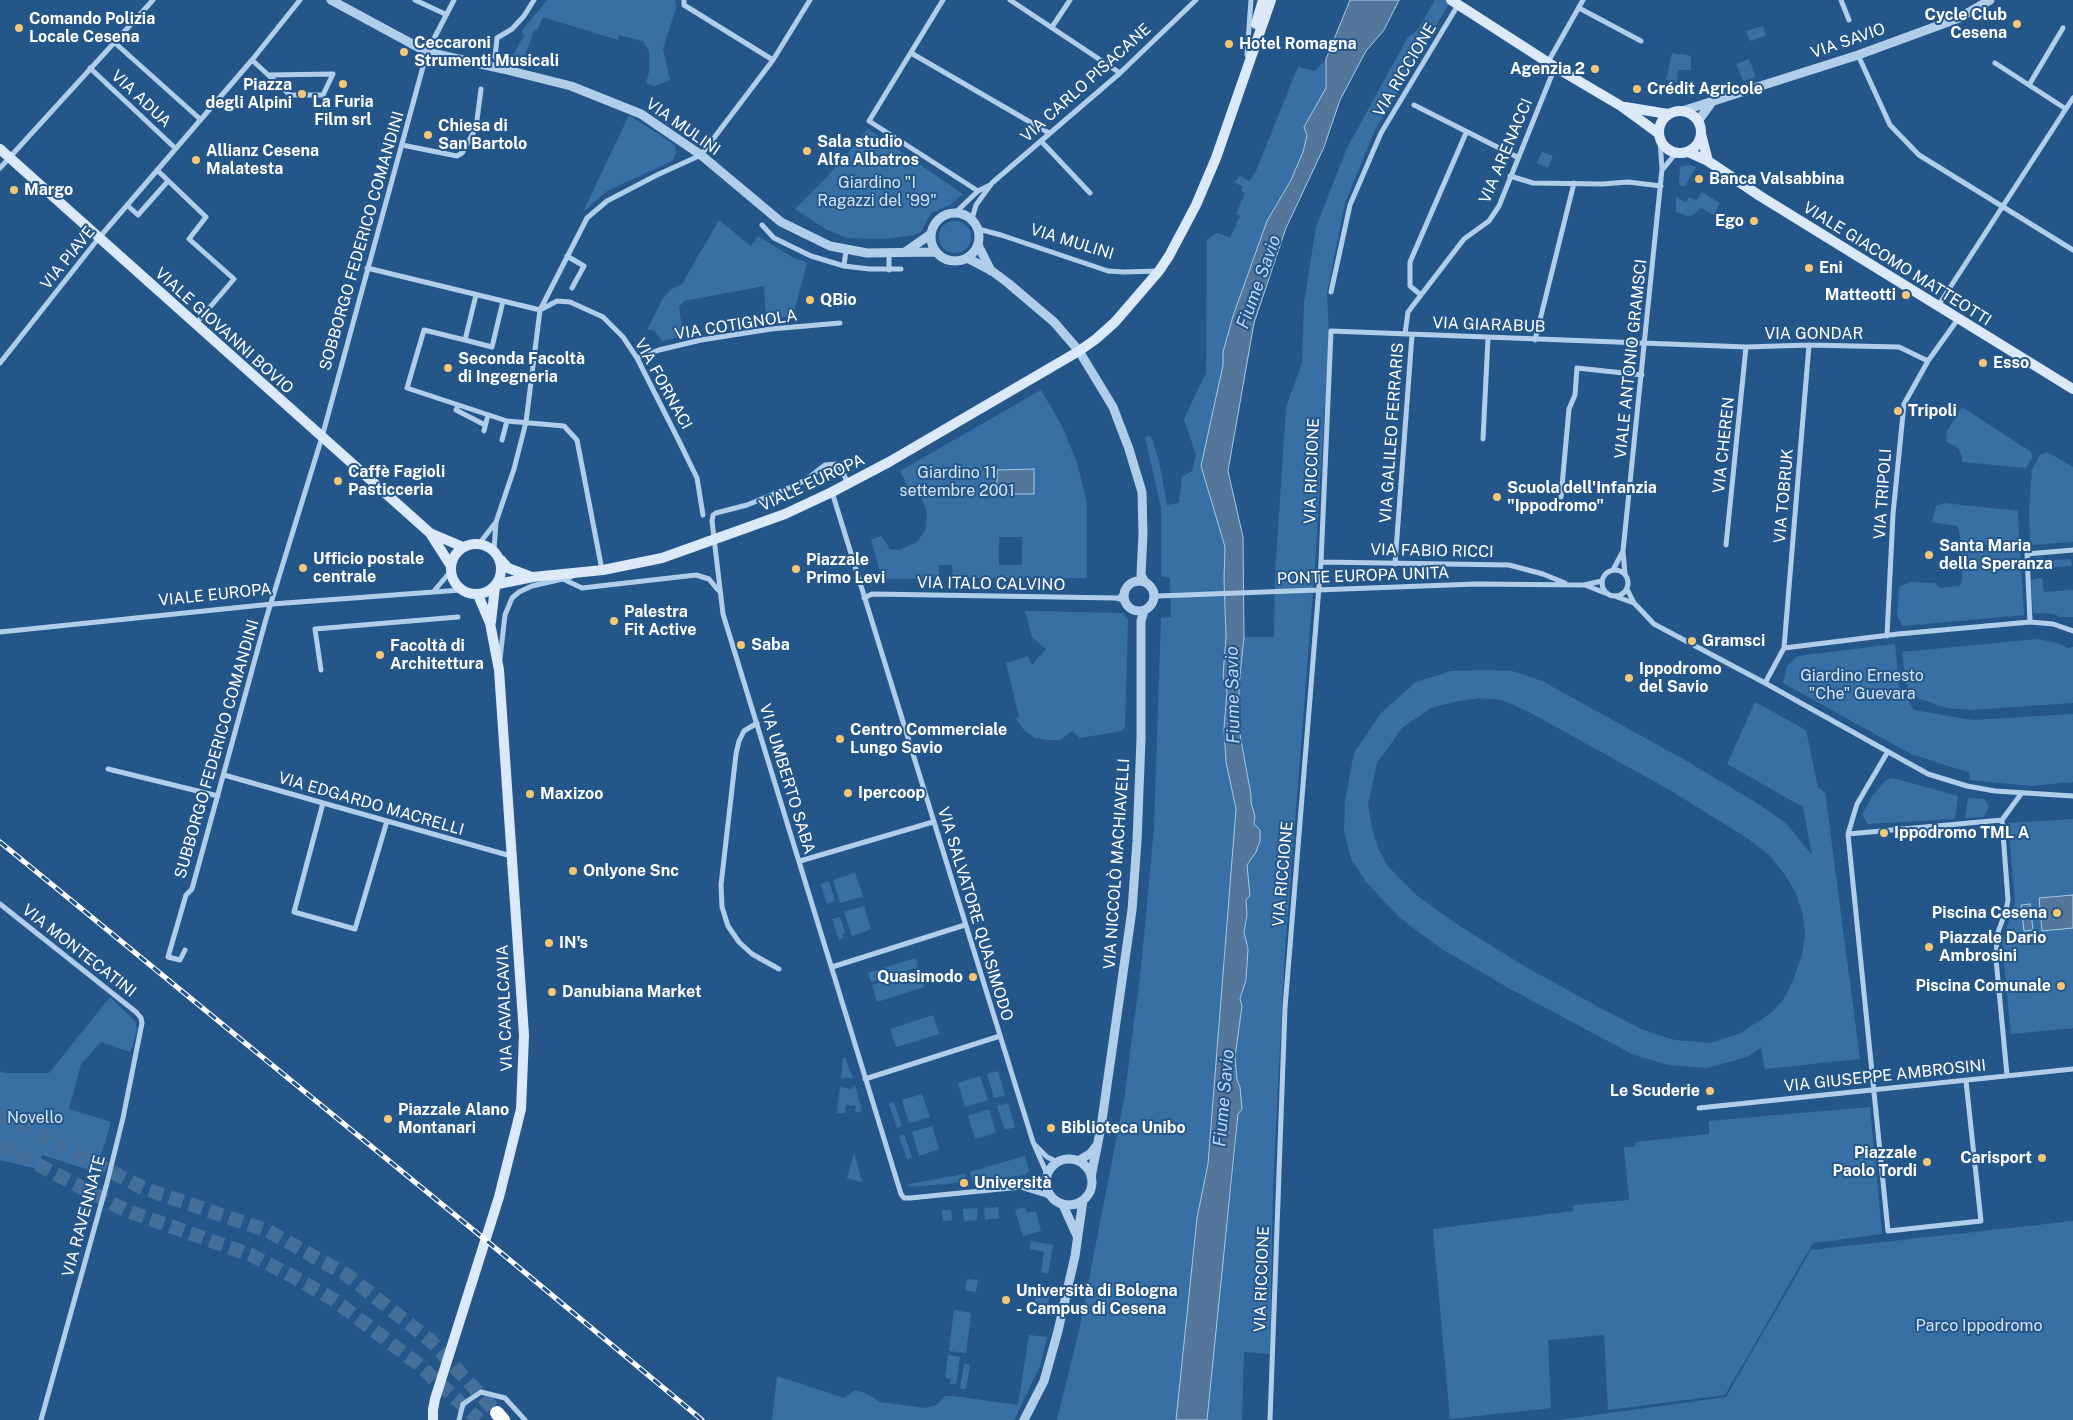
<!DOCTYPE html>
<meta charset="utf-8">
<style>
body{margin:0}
canvas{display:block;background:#245689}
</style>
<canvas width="2073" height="1420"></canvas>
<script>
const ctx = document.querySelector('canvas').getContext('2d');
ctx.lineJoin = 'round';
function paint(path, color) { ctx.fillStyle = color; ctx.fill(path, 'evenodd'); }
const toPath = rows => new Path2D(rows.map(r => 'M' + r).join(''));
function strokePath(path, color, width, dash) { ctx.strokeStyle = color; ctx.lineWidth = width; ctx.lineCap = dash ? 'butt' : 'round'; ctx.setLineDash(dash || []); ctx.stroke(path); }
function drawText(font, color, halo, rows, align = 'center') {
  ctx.font = font + ' "Public Sans",sans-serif'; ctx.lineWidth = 4; ctx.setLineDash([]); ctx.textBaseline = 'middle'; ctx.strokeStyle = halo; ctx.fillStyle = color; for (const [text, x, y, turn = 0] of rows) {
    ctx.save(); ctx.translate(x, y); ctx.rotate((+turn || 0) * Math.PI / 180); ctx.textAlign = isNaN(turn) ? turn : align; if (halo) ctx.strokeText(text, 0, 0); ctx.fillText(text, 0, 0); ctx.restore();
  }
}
paint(toPath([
 [547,0,675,0,676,8,663,49,670,80,654,86,646,83,649,72,649,51,643,41,619,35,618,40,543,17,537,30,534,30,523,61,512,57,524,36,522,31],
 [1435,0,1451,0,1375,130,1345,203,1327,293,1329,334,1315,565,1285,950,1273,1186,1270,1354,1244,1352,1242,1420,1207,1420,1221,1275,1235,1157,1238,1114,1241,1103,1240,1087,1237,1080,1235,1057,1242,1006,1240,999,1246,980,1248,949,1244,932,1247,915,1246,900,1250,895,1247,865,1256,852,1255,816,1251,803,1251,795,1239,729,1239,686,1244,637,1274,637,1275,576,1286,407,1302,363,1304,303,1316,227,1347,148,1408,37,1417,31],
 [1763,26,1766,36,1750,41,1746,31],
 [1672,53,1691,56,1691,70,1678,70,1677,82,1666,80],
 [1326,59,1326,88,1304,127,1307,135,1303,152,1291,180,1267,221,1233,316,1223,352,1223,365,1201,466,1225,547,1224,579,1226,636,1223,676,1227,692,1224,728,1226,762,1236,809,1208,1164,1197,1218,1176,1420,1057,1420,1079,1331,1125,1094,1141,968,1154,828,1161,618,1171,617,1170,578,1161,576,1161,507,1145,437,1151,436,1159,461,1167,505,1179,503,1182,477,1192,471,1196,455,1184,419,1206,373,1207,240,1217,233,1230,238,1240,216,1236,214,1245,193,1241,191,1243,187,1234,182,1240,176,1249,181,1256,171,1298,67,1315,71],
 [1749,59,1756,77,1743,81,1736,64],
 [629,115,675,145,676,153,672,161,607,191,583,212],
 [868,129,963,194,950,205,931,213,921,232,914,235,884,239,847,238,827,230,795,209,826,178],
 [1542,152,1553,156,1548,168,1537,163],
 [1690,165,1696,167,1684,187,1679,184,1680,167],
 [1702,192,1720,203,1714,215,1701,208,1693,215,1688,216,1676,212,1676,197,1686,202,1689,197,1696,201],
 [719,220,751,246,758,236,792,257,807,263,793,316,766,319,764,286,684,301,679,307,683,336,662,341,654,330,647,330,662,300,670,290,682,284],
 '939 237a16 16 0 1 1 32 0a16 16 0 1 1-32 0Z',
 [1041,390,1063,428,1077,463,1087,503,1087,578,953,578,952,565,939,565,939,578,882,579,871,540,881,536,890,549,900,550,917,542,925,531,927,515,925,506,921,497,908,487,900,471],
 [999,537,1022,537,1022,565,999,565],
 [1962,407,2031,452,2032,458,2026,468,1962,462,1962,456,1958,448,1946,441,1947,431],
 [2047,452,2073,467,2073,542,2030,545,2029,509,2032,469,2040,455],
 [1945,503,2018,511,2019,542,1962,547,1958,526,1932,522,1936,506],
 [2020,547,2024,615,1903,626,1897,616,1899,587,1910,582,1935,583,1940,588,1960,586,1962,579,1961,553],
 [2037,557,2042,557,2042,561,2071,559,2072,566,2031,569,2031,563],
 [2042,578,2044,592,2073,590,2073,617,2062,617,2053,614,2033,613,2031,581,2034,579],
 [1025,611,1123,613,1128,620,1125,727,1121,731,1080,738,1072,731,1060,740,1049,740,1035,738,1024,730,1015,718,1019,717,1006,663,1028,656,1032,665,1046,649,1032,637],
 [2038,639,2057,643,2068,648,2073,647,2073,703,1971,710,1947,708,1920,699,1910,692,1906,684,1902,652],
 [1895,644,1899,686,1914,710,1973,720,2073,714,2073,782,2031,786,1970,780,1970,773,1911,754,1783,683,1787,666,1798,656],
 [1488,670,1512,671,1542,681,1683,759,1760,805,1787,824,1812,855,1803,807,1727,764,1755,702,1806,730,1818,788,1825,792,1860,1059,1765,1069,1761,1049,1764,1046,1747,1057,1707,1068,1668,1065,1632,1054,1512,990,1440,948,1400,918,1367,883,1351,859,1344,831,1345,801,1354,753,1381,713,1416,682,1451,671],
 [1479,698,1502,700,1529,712,1668,789,1747,838,1769,855,1785,875,1796,893,1803,915,1805,936,1802,955,1792,983,1783,1000,1771,1013,1739,1034,1709,1043,1675,1040,1643,1030,1604,1010,1524,966,1455,923,1415,894,1387,865,1378,848,1372,828,1368,804,1377,763,1402,728,1431,708,1454,702],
 [1893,778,1958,796,1955,819,1868,824,1862,815,1873,795,1886,780],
 [1968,798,1984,799,1989,806,1984,817,1965,818],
 [2073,819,2073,1028,2011,1034,2002,942,2015,902,2008,823],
 [855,873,863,896,840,903,833,880],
 [829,881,835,901,827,904,821,884],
 [864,906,871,929,852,936,844,912],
 [840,917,845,933,842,935,843,938,839,940,832,919],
 [916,958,918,967,871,982,868,973],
 [919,970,924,987,877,1002,872,985],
 [110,997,135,1021,137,1029,133,1045,130,1052,101,1042,81,1064,69,1109,111,1122,96,1172,42,1155,38,1169,0,1160,0,1071,3,1073,49,1073],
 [933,1015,939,1034,896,1047,890,1029],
 [845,1057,853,1079,847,1077,841,1079,843,1058],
 [998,1071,1005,1095,994,1098,987,1074],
 [980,1076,988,1100,965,1107,958,1083],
 [855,1085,862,1111,855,1113,856,1106,846,1105,845,1113,837,1113,840,1087,851,1089],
 [922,1094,930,1117,909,1123,902,1100],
 [894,1102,902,1126,897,1128,889,1104],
 [1008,1103,1015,1127,1005,1130,997,1106],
 [1870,1107,1882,1234,1813,1243,1725,1395,1608,1410,1604,1335,1548,1340,1551,1408,1450,1419,1433,1229,1573,1211,1574,1205,1629,1200,1624,1147,1635,1147,1636,1142,1709,1134,1709,1121],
 [989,1109,996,1133,975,1139,968,1116],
 [932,1126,939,1149,919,1156,912,1132],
 [904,1134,912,1158,907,1159,899,1136],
 [854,1153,862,1182,847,1178],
 [1025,1156,1029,1171,1025,1175,973,1182,970,1172],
 [965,1174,967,1182,909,1187,908,1184],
 [998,1207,999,1218,985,1220,984,1208],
 [1025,1207,1027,1213,1036,1211,1041,1231,1023,1236,1015,1210],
 [977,1208,977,1220,964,1221,963,1209],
 [942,1210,951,1210,952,1220,943,1221],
 [2073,1221,2073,1420,1559,1420,1726,1397,1811,1250],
 [1031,1241,1053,1245,1048,1274,1041,1272,1044,1252,1030,1249],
 [967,1279,978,1280,976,1292,965,1290],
 [1036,1288,1050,1290,1048,1307,1034,1305],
 [954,1310,971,1313,966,1353,949,1351],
 [1029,1335,1047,1337,1040,1366,1014,1420,772,1420,777,1376,844,1398,855,1390,865,1393,880,1402,926,1408,936,1405,945,1396,953,1396,1018,1405],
 [948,1355,960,1357,956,1384,950,1384,951,1379,945,1378],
 [964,1364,970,1365,966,1389,960,1389]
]), '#3870a5');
const water = toPath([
 [1350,0,1399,0,1384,30,1366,51,1340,100,1324,147,1286,228,1254,323,1228,471,1243,537,1244,637,1239,686,1239,729,1251,795,1251,803,1255,816,1254,824,1260,830,1260,841,1256,852,1247,865,1250,896,1246,900,1247,915,1244,932,1248,949,1246,980,1240,999,1242,1006,1235,1057,1237,1080,1240,1087,1242,1109,1238,1114,1207,1420,1176,1420,1197,1218,1208,1164,1236,809,1226,762,1224,728,1227,692,1223,676,1226,636,1224,579,1225,547,1201,466,1223,365,1223,352,1233,316,1267,221,1291,180,1303,152,1307,135,1304,127,1326,88,1326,59,1350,0],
 [1034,469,1034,494,997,494,997,470,1034,469],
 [2073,895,2073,928,2042,931,2039,898,2073,895],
 [2030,904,2033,930,2024,931,2021,905,2030,904]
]);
paint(water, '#54769a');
strokePath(water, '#a4c9ea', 1);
strokePath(toPath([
 [0,1114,143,1188,268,1231,347,1275,431,1341,497,1413],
 [0,1145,125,1210,251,1255,292,1276,334,1300,418,1364,479,1420]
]), '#456f9b', 14, [14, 7]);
strokePath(toPath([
 [415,0,445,14],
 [684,0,684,5,773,60],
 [943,0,869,121,978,191],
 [1010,0,1120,73],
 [1841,0,1849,20],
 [1579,8,1641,41],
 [1052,27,1070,0],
 [114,42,200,119],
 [911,53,1049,133],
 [1247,55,1251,0],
 [1858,55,1890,125,1919,155,2073,250],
 [252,60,265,72,290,95,323,95,333,74,268,75],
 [1548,62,1583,0],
 [1995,63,2066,109],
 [90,68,175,148],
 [503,68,495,57,497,38,512,29,524,16,534,0],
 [2029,85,2063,28],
 [1414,105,1517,157],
 [1041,141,1090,193],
 [402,145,457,156,462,153,476,128,481,89],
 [0,168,153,0],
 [1663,169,1676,153],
 [157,170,206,217,189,239,234,279,199,320],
 [1510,176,1533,183,1602,184,1628,182,1661,186],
 [127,205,138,215,168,181],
 [955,213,978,191,990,185],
 [972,219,976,205,992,183,1120,73,1196,0],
 [762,225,774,238,811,256,844,266,869,269,901,269],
 [978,229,1001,235,1108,271,1124,272,1158,271],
 [567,256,584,266,572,288],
 [844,266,846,250],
 [367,268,540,310,557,301,570,302,603,317,623,337,637,358,680,443,697,478,703,515],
 [889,270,889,253],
 [1331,292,1350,205,1381,133,1458,5],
 [476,295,465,340,492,347,503,301],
 [1421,295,1410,286,1410,262,1466,133],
 [1938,306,2073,98],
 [1405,334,1408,312,1421,295,1464,239,1489,221,1499,206,1555,67],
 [465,340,424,330,407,388,507,421,564,426,577,440,602,570],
 [1535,340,1574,183],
 [637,358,659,350,701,340,771,329,840,323],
 [0,363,98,239,252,60,300,0],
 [458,406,456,410,485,425],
 [484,431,488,415],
 [1483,439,1488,338],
 [502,440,507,421],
 [848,484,841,468,836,464,825,465,807,479,796,485,747,505,716,513,713,515,712,521,723,614,901,1194,904,1198,910,1198,1021,1187,1045,1181],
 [832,492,1033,1142,1047,1174],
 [1561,497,1569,409,1575,395,1577,368,1642,375],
 [479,544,496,522],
 [1726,545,1746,347],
 [494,550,496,522,514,469,526,422,540,310,587,218,607,201,657,175,701,155,773,60,810,0],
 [1321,562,1509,565,1543,574,1565,583],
 [1395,564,1412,335],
 '1602 583a13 13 0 1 1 26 0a13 13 0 1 1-26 0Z',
 [1613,570,1623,551],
 [1625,574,1623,551,1662,169,1660,140],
 [563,579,582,588,696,575,709,579,718,590],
 [1585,585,1605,593],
 [1627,589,1634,603,1654,624,1765,683,1928,774,1967,786,1995,791,2073,796],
 [434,591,451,571],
 [1617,597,1634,603],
 [864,598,872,594,1116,598,1124,600],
 [1119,598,1124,592],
 [1155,598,1158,596,1476,584,1584,585,1602,581],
 [2030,622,2027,554,2073,550],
 [0,632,272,604,461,590],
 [1887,636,1893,514,1904,404,1928,361,1958,319],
 [1784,648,1809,345],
 [500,659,505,615,512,598,519,592,532,586,571,577],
 [321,670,315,629,458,617],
 [1765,683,1784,648,1898,634,2030,622,2053,624,2073,631],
 [757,723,744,731,739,741,736,754,721,885,722,907,728,926,739,942,752,954,779,969],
 [1887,753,1857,804,1848,834,1888,1231,1981,1221,1966,1081],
 [108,769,218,796],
 [224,775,511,856],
 [323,803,294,912,355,929,387,821],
 [2002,820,2008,900,2006,910,1997,935,1996,959,2007,1075],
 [1848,834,2002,820,2021,794],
 [800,861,933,822],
 [0,904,136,1012,141,1018,142,1023,123,1118,107,1183,41,1420],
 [185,950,180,960,168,957,186,895,192,889,266,619,322,437,427,52,454,0],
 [832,967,965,925],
 [865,1079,1000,1036],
 [1699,1108,2073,1069],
 [1035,1145,1047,1157,1058,1162],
 [1021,1187,1050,1196],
 [459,1420,463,1404,481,1392,505,1398,525,1420],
 [1270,1420,1285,1008,1321,562,1331,331,1746,347,1809,345,1899,347,1928,361]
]), '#b0ceea', 5);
strokePath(toPath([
 [331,0,427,52,503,69,571,86,641,114,701,155,781,222,830,246,867,253,936,252],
 [1682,111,1858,55,1959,18,1990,0],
 [1698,121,1712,102],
 '931 237a24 24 0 1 1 48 0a24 24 0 1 1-48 0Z',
 [978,245,991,271],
 [905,252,931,234],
 [967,258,992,271,1008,283,1054,322,1079,351,1113,407,1129,449,1142,492,1143,534,1141,575,1145,582],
 '1124 596a15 15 0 1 1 30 0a15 15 0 1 1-30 0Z',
 '1046 1182a23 23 0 1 1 46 0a23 23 0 1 1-46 0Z',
 [1078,1161,1091,1153,1097,1145],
 [1091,1177,1101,1127,1132,910,1137,841,1141,739,1141,621,1144,611],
 [1063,1205,1077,1236],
 [1024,1420,1044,1381,1058,1331,1075,1256,1083,1200]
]), '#b0ceea', 9);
strokePath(toPath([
 [1451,0,1555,67,1621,106,1658,133],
 [1256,24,1263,0],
 [1625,107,1668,114],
 '1659 132a21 21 0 1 1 42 0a21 21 0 1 1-42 0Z',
 [1701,134,1708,161],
 [0,149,430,533,451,566],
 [1688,152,1708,161,1760,196,2073,389],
 [430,533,463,547],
 '451 569a25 25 0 1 1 50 0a25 25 0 1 1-50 0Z',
 [501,560,508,568,529,576],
 [498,584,533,577,603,570,662,558,785,514,832,492,889,462,1079,351,1096,339,1115,322,1159,271,1169,256,1196,205,1216,158,1271,0],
 [491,622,495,587],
 [433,1420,433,1410,435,1399,499,1197,521,1109,522,1085,524,1035,499,670,490,623,478,595]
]), '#dbe9f8', 10);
strokePath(toPath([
 [497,1413,503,1420]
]), '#fafcfe', 14);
const rail = toPath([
 [0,842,499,1251,702,1420]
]);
strokePath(rail, '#fff', 5);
strokePath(rail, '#245689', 3, [9]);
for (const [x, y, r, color] of [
 [2017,24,5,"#f4c774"],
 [19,28,5,"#f4c774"],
 [1229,44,5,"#f4c774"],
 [404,52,5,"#f4c774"],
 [1595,69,5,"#f4c774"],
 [343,84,5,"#f4c774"],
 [1637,89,5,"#f4c774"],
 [302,94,5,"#f4c774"],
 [428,135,5,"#f4c774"],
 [807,151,5,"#f4c774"],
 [196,160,5,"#f4c774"],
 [1699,179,5,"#f4c774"],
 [14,190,5,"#f4c774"],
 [1754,221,5,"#f4c774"],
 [1809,268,5,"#f4c774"],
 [1906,295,5,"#f4c774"],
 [810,300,5,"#f4c774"],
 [1983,363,5,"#f4c774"],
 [448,368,5,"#f4c774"],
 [1898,411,5,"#f4c774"],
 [338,481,5,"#f4c774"],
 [1497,497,5,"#f4c774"],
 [1929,555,5,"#f4c774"],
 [303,568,5,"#f4c774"],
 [796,569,5,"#f4c774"],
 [614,621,5,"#f4c774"],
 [1692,641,5,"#f4c774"],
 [741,645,5,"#f4c774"],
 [380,655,5,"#f4c774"],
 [1629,678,5,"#f4c774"],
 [840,739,5,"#f4c774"],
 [848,793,5,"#f4c774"],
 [530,794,5,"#f4c774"],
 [1884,833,5,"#f4c774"],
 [573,871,5,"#f4c774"],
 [2057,913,5,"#f4c774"],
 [549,943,5,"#f4c774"],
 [1929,947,5,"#f4c774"],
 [973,977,5,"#f4c774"],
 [2061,986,5,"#f4c774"],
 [552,992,5,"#f4c774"],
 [1710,1091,5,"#f4c774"],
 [388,1119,5,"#f4c774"],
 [1051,1128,5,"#f4c774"],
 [2042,1158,5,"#f4c774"],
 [1927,1162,5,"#f4c774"],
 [964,1183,5,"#f4c774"],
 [1006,1300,5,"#f4c774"]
]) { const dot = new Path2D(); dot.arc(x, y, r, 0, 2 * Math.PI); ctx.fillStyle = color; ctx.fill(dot); strokePath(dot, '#245689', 2); }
drawText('bold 16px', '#fff', '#245689', [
 ["Cycle Club",2007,15,"right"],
 ["Cesena",2007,33,"right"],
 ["Comando Polizia",29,19],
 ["Locale Cesena",29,37],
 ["Ceccaroni",414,43],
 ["Strumenti Musicali",414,61],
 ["Hotel Romagna",1239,44],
 ["Agenzia 2",1585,69,"right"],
 ["Piazza",292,85,"right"],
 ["degli Alpini",292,103,"right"],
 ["Crédit Agricole",1647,89],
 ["La Furia",343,102,"center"],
 ["Film srl",343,120,"center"],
 ["Chiesa di",438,126],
 ["San Bartolo",438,144],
 ["Sala studio",817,142],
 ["Alfa Albatros",817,160],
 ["Allianz Cesena",206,151],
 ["Malatesta",206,169],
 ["Banca Valsabbina",1709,179],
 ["Margo",24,190],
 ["Ego",1744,221,"right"],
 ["Eni",1819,268],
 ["Matteotti",1896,295,"right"],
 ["QBio",820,300],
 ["Seconda Facoltà",458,359],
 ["di Ingegneria",458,377],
 ["Esso",1993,363],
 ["Tripoli",1908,411],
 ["Caffè Fagioli",348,472],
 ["Pasticceria",348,490],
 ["Scuola dell'Infanzia",1507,488],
 ["\"Ippodromo\"",1507,506],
 ["Santa Maria",1939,546],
 ["della Speranza",1939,564],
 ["Ufficio postale",313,559],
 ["centrale",313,577],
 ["Piazzale",806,560],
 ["Primo Levi",806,578],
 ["Palestra",624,612],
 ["Fit Active",624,630],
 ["Gramsci",1702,641],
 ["Saba",751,645],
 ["Facoltà di",390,646],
 ["Architettura",390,664],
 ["Ippodromo",1639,669],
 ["del Savio",1639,687],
 ["Centro Commerciale",850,730],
 ["Lungo Savio",850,748],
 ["Ipercoop",858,793],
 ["Maxizoo",540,794],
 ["Ippodromo TML A",1894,833],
 ["Onlyone Snc",583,871],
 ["Piscina Cesena",2047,913,"right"],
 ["Piazzale Dario",1939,938],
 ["Ambrosini",1939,956],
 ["IN's",559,943],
 ["Quasimodo",963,977,"right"],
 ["Piscina Comunale",2051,986,"right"],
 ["Danubiana Market",562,992],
 ["Le Scuderie",1700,1091,"right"],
 ["Piazzale Alano",398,1110],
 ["Montanari",398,1128],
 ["Biblioteca Unibo",1061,1128],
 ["Piazzale",1917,1153,"right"],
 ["Paolo Tordi",1917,1171,"right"],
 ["Carisport",2032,1158,"right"],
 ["Università",974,1183],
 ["Università di Bologna",1016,1291],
 ["- Campus di Cesena",1016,1309]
], 'left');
drawText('16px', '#fff', '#245689', [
 ["VIA SAVIO",1848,41,-19],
 ["VIA RICCIONE",1405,70,-59],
 ["VIA CARLO PISACANE",1086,83,-42],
 ["VIA ADUA",141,99,43],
 ["VIA MULINI",683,127,35],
 ["VIA ARENACCI",1506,151,-67],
 ["SOBBORGO FEDERICO COMANDINI",362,241,-74],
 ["VIA MULINI",1072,242,17],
 ["VIA PIAVE",68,258,-51],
 ["VIALE GIACOMO MATTEOTTI",1897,264,32],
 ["VIA COTIGNOLA",736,325,-9],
 ["VIA GIARABUB",1489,325,2],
 ["VIALE GIOVANNI BOVIO",224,331,42],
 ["VIA GONDAR",1814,334],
 ["VIALE ANTONIO GRAMSCI",1631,359,-84],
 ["VIA FORNACI",663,384,61],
 ["VIA GALILEO FERRARIS",1392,433,-86],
 ["VIA CHEREN",1724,445,-84],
 ["VIA RICCIONE",1312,471,-88],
 ["VIALE EUROPA",812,483,-25],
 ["VIA TRIPOLI",1883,494,-86],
 ["VIA TOBRUK",1784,496,-85],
 ["VIA FABIO RICCI",1432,551,1],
 ["PONTE EUROPA UNITA",1363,576,-2],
 ["VIA ITALO CALVINO",991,584,1],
 ["VIALE EUROPA",215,595,-6],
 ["SUBBORGO FEDERICO COMANDINI",217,749,-74],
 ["VIA UMBERTO SABA",787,779,73],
 ["VIA EDGARDO MACRELLI",371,804,16],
 ["VIA NICCOLÒ MACHIAVELLI",1117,864,-86],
 ["VIA RICCIONE",1283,874,-85],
 ["VIA SALVATORE QUASIMODO",975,914,73],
 ["VIA MONTECATINI",79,951,38],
 ["VIA CAVALCAVIA",505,1008,-92],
 ["VIA GIUSEPPE AMBROSINI",1885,1076,-6],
 ["VIA RAVENNATE",84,1216,-75],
 ["VIA RICCIONE",1262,1279,-88]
]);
drawText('16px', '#d4e6f7', '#245689', [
 ["Giardino \"I",877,183],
 ["Ragazzi del '99\"",877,201],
 ["Giardino 11",957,473],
 ["settembre 2001",957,491],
 ["Giardino Ernesto",1862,676],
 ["\"Che\" Guevara",1862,694],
 ["Novello",35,1118],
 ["Parco Ippodromo",1979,1326]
]);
drawText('italic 18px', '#bcd7f1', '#245689', [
 ["Fiume Savio",1259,282,-70],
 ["Fiume Savio",1233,695,-91],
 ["Fiume Savio",1224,1098,-85]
]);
</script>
